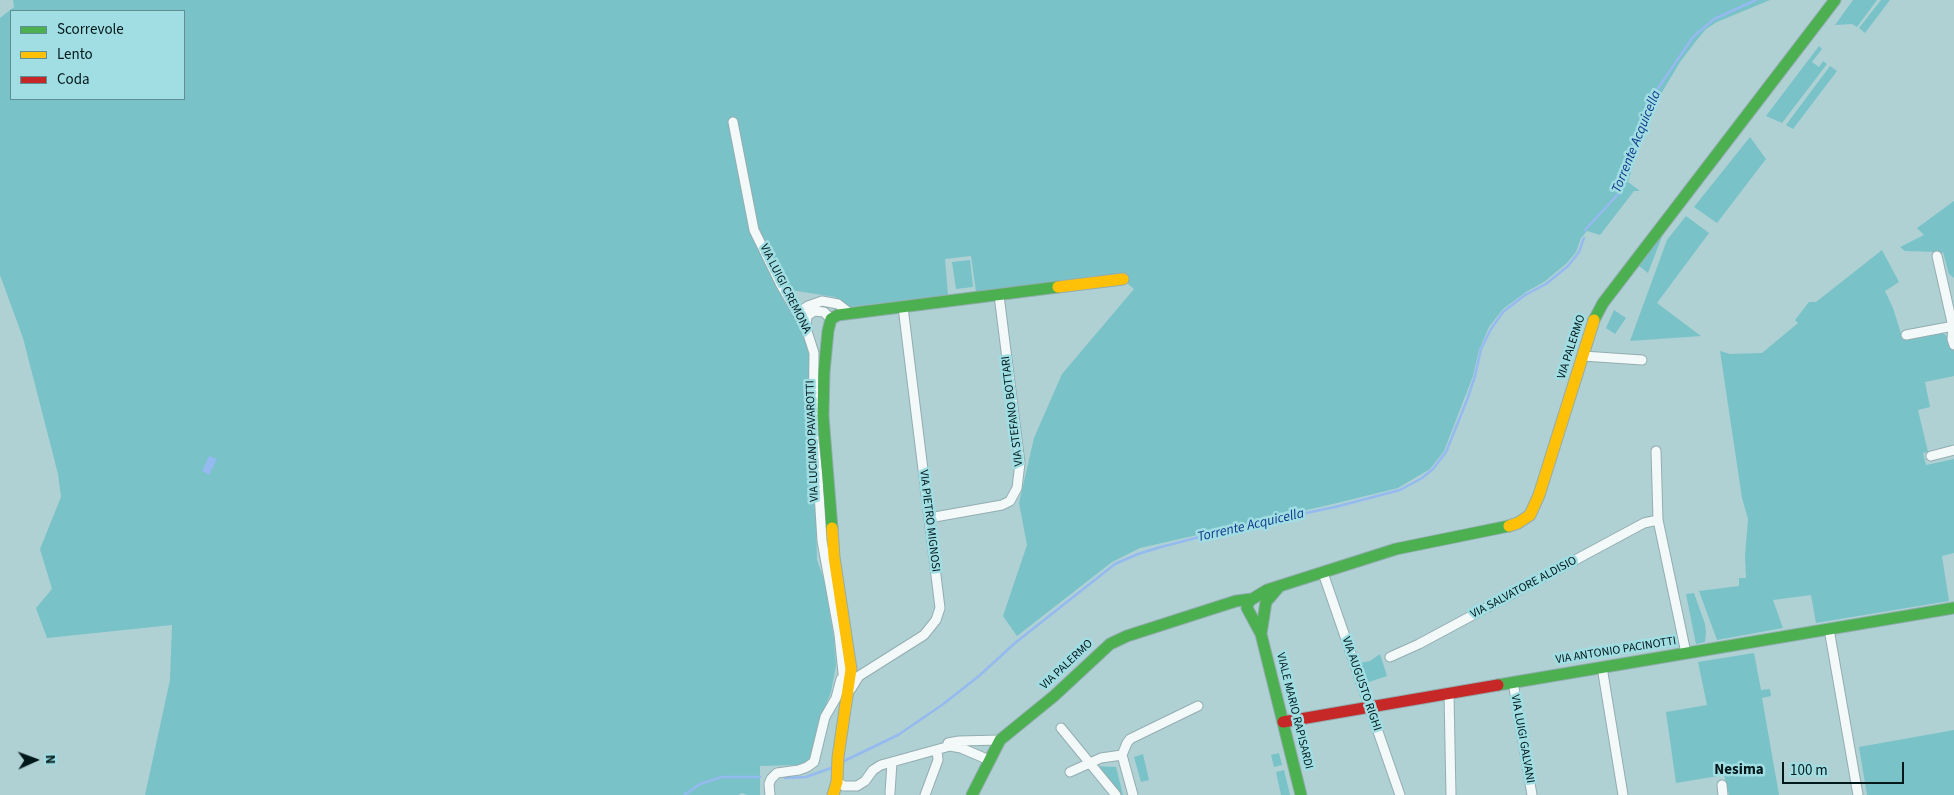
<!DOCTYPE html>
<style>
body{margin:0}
#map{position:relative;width:1954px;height:795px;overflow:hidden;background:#afd1d4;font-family:"Source Sans 3",sans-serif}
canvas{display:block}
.legend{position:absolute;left:10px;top:10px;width:175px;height:90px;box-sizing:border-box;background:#a0dee3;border:1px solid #608f93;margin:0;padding:6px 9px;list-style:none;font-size:15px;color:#01181a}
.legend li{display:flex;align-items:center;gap:10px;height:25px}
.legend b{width:25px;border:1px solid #608f93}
.north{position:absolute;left:10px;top:735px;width:50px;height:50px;-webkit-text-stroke:4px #a0dee3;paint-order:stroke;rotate:88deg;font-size:14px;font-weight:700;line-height:20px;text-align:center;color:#01181a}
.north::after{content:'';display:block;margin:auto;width:18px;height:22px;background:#01181a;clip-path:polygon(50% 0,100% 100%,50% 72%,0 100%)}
.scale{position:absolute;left:1782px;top:762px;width:122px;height:22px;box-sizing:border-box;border:2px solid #01181a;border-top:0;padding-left:6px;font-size:15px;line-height:18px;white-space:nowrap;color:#01181a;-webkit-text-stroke:4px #a0dee3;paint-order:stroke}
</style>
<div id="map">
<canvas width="1954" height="795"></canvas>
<ul class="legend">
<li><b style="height:6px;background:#4caf50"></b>Scorrevole</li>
<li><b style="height:6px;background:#ffc107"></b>Lento</li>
<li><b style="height:6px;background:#c62828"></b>Coda</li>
</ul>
<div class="north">N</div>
<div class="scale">100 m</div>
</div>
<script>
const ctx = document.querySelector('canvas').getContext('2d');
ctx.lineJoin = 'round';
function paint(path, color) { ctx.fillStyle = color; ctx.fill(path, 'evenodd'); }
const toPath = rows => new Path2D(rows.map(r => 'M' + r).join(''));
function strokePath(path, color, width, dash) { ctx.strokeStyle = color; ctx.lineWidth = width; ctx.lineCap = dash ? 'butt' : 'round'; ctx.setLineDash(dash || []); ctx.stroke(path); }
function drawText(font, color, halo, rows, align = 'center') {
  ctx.font = font + ' "Source Sans 3",sans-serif'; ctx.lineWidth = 5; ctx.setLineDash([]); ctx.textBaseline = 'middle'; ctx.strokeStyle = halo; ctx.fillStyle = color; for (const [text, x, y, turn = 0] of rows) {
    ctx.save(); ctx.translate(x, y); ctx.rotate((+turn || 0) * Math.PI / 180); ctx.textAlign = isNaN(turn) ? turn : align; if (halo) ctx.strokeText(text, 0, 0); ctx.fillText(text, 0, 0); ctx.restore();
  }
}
paint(toPath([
 [13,0,1770,0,1717,22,1706,29,1696,41,1680,62,1649,114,1643,132,1628,182,1640,191,1634,191,1600,235,1587,231,1581,238,1576,252,1567,263,1544,282,1526,292,1503,309,1489,327,1479,350,1473,376,1444,451,1430,469,1398,488,1333,504,1140,548,1112,562,1017,636,1003,616,1027,545,1019,503,1034,438,1062,374,1134,289,1128,284,1128,275,976,292,971,256,945,259,948,295,849,307,835,297,790,290,783,277,775,281,785,303,795,317,811,356,807,423,809,451,815,477,817,560,824,579,834,639,836,665,831,692,817,727,812,757,806,763,797,765,760,766,760,795,747,795,742,793,738,795,145,795,170,680,172,625,47,638,36,608,52,589,40,549,61,497,58,474,23,338,0,275,0,18,14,7],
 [11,11,184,11,184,99,11,99],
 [1853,0,1877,0,1857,27,1852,24,1835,25],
 [1881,0,1890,0,1865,33,1859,28],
 [1819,46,1822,49,1812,62,1819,67,1823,61,1827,64,1782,123,1766,116],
 [1830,66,1837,71,1793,129,1786,125],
 [1750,137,1766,159,1717,223,1694,207],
 [1954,201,1954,278,1949,274,1943,252,1939,255,1937,252,1905,251,1900,247,1924,235,1917,228],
 [1686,216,1709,233,1657,303,1701,336,1630,341,1667,240],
 [1663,234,1648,273,1639,266],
 [1882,250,1899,282,1885,291,1893,308,1903,340,1943,333,1950,339,1954,352,1954,376,1925,382,1930,407,1918,410,1928,452,1923,453,1926,465,1954,459,1954,553,1942,556,1949,601,1816,623,1811,595,1773,600,1783,628,1717,640,1699,591,1739,586,1739,578,1746,578,1745,556,1748,519,1742,498,1720,351,1730,354,1762,353,1798,323,1795,320,1809,302,1816,302],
 [970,260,973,287,956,289,952,262],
 [1614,310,1626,318,1615,334,1606,328],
 [1694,593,1705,624,1706,632,1705,642,1696,644,1686,594],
 [1754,653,1761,690,1770,689,1771,696,1762,698,1779,795,1729,795,1724,775,1676,783,1666,712,1707,705,1698,662],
 [1380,654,1387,676,1366,683,1360,663,1370,661],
 [1954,730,1954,795,1867,795,1859,747],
 [1279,753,1282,765,1274,767,1271,755],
 [1143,754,1149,780,1141,782,1134,757],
 [1096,766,1116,767,1123,795,1121,795],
 [1284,770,1290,795,1281,795,1276,772]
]), '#79c2c8');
paint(toPath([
 [209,456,217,459,209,475,202,471]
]), '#94baef');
strokePath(toPath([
 [1585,230,1620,192,1638,131,1652,97,1693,37,1714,19,1756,0],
 [844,761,898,735,942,705,979,676,1015,643,1115,564,1138,554,1161,547,1234,528,1335,507,1400,490,1422,478,1433,469,1446,452,1467,400,1475,376,1481,349,1491,329,1503,312,1525,295,1546,284,1568,266,1579,252,1584,238],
 [785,778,806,777,831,768],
 [684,795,700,784,722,777,760,777]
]), '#94baef', 2.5);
const street = toPath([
 [733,122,754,230,781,285,806,328,814,353,813,431,818,477,822,541,839,634,845,692],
 [1937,256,1953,327,1952,339,1954,345],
 [798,313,808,306,822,301,838,304,851,314],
 [806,327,807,316,814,311,824,312,831,319],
 [1906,335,1954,326],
 [1583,356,1642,360],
 [1656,451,1658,520,1686,653],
 [1931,456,1954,450],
 [929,518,1002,505,1010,501,1017,488,1020,463,999,295],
 [1323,573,1400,795],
 [1829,629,1858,795],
 [1390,657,1419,644,1644,523,1658,520],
 [1602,667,1623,795],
 [1513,682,1532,795],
 [851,689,859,676,924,635,936,620,940,608,903,307],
 [1449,694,1451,795],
 [1061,728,1116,795],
 [948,743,959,741,1000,740],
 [1070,772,1101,758,1122,755],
 [837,782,844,786,857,786,865,781,873,770,881,765,950,746,961,748,989,760],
 [1722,785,1723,795],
 [890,793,892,762],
 [770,795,769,784,771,779,777,773,799,770,807,767,814,762,825,717,836,698,841,679],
 [925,795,938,760,937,750],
 [1133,795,1122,755,1127,743,1130,739,1198,706]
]);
const fast = toPath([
 [1594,320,1603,303,1835,0],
 [832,528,823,416,824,372,828,331,831,319,838,315,1058,287],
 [1261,634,1266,602,1278,588],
 [1498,685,1954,608],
 [972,795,1000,740,1054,696,1110,644,1127,636,1236,601,1252,599],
 [1301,795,1261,634,1247,608,1249,601,1267,590,1396,549,1509,526]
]);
const slow = toPath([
 [1058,287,1123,279],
 [1509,526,1518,523,1530,515,1539,495,1594,320],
 [832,528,834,557,851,669,838,757,837,782,833,795]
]);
const jam = toPath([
 [1283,722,1498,685]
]);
strokePath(street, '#93adb0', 11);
strokePath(fast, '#93adb0', 13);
strokePath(slow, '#93adb0', 13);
strokePath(jam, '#93adb0', 13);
strokePath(street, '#f3f8f9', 9);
strokePath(fast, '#4caf50', 11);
strokePath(slow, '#ffc107', 11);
strokePath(jam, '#c62828', 11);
drawText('12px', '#01181a', '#a0dee3', [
 ["VIA LUIGI CREMONA",785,289,63],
 ["VIA PALERMO",1572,347,-72],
 ["VIA STEFANO BOTTARI",1013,411,-97],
 ["VIA LUCIANO PAVAROTTI",813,441,-92],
 ["VIA PIETRO MIGNOSI",929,521,83],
 ["VIA SALVATORE ALDISIO",1524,588,-28],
 ["VIA ANTONIO PACINOTTI",1616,651,-9],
 ["VIA PALERMO",1067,665,-43],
 ["VIA AUGUSTO RIGHI",1361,684,71],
 ["VIALE MARIO RAPISARDI",1294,711,76],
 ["VIA LUIGI GALVANI",1522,739,80]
]);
drawText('italic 14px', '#11388c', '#a0dee3', [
 ["Torrente Acquicella",1637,142,-68],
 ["Torrente Acquicella",1251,526,-13]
]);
drawText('bold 15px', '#01181a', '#a0dee3', [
 ["Nesima",1739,771]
]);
</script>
